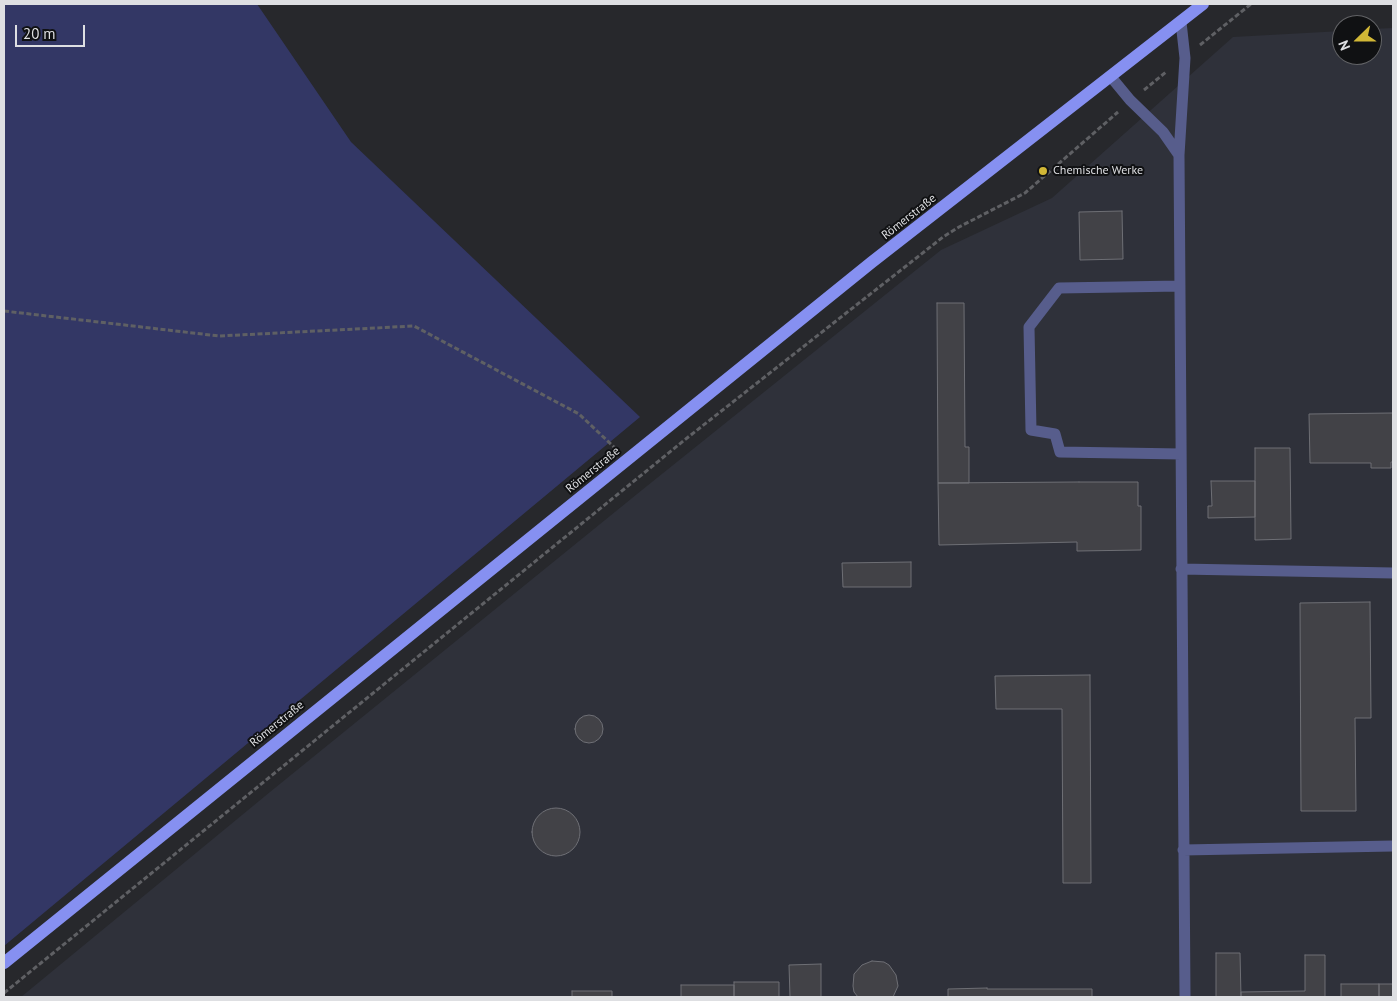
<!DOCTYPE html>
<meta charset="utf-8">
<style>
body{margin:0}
#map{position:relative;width:1397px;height:1001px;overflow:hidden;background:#27282c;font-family:"PT Sans",sans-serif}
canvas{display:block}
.frame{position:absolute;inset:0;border:5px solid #dedfe2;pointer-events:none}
.north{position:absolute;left:1332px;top:15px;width:50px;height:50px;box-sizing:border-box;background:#101113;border:1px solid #626366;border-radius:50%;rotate:248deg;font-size:14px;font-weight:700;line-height:20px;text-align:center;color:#dedfe2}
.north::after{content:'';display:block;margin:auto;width:18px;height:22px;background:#d1b736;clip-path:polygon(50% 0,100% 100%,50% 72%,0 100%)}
.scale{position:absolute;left:15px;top:25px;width:70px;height:22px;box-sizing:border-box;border:2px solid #dedfe2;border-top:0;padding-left:6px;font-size:15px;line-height:18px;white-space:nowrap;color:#dedfe2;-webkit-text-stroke:4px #101113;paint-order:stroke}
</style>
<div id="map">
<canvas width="1397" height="1001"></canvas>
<div class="frame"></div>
<div class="north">N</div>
<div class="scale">20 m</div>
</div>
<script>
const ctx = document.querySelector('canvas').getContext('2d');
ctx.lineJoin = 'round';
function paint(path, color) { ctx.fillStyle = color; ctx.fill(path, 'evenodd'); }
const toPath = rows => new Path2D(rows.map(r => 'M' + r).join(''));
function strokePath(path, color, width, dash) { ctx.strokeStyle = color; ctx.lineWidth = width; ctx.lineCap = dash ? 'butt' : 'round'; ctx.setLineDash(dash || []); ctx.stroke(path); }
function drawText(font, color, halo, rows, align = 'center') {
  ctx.font = font + ' "PT Sans",sans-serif'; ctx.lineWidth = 4; ctx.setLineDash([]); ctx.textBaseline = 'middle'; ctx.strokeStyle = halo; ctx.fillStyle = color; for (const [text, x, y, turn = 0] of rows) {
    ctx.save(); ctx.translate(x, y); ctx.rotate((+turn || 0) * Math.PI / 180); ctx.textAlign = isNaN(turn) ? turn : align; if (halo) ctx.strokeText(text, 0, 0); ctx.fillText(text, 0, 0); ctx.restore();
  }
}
paint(toPath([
 [1393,28,1393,997,21,997,270,792,642,490,941,250,1052,198,1233,37,1342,31,1342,55,1372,55,1372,29]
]), '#2f313a');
paint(toPath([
 [4,4,257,4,351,142,640,417,4,946]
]), '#333765');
const building = toPath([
 [1122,211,1123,259,1080,260,1079,212,1122,211],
 [937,303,964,303,965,447,969,447,969,483,938,483,937,303],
 [1393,413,1393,462,1391,462,1391,468,1371,468,1371,463,1310,463,1309,414,1393,413],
 [1255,448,1290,448,1291,539,1255,540,1255,448],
 [1211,481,1255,481,1255,517,1208,518,1208,506,1212,506,1211,481],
 [1079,482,1138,482,1138,506,1141,506,1141,550,1077,551,1077,542,939,545,938,483,1079,482],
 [911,562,911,587,843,587,842,563,911,562],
 [1370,602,1371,718,1355,718,1356,811,1301,811,1300,603,1370,602],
 [1090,675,1091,883,1063,883,1062,709,996,709,995,676,1090,675],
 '575 729a14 14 0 1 1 28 0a14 14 0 1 1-28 0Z',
 '532 832a24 24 0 1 1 48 0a24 24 0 1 1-48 0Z',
 [1216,953,1240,953,1241,997,1216,997,1216,953],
 [1305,955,1325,955,1325,997,1241,997,1241,992,1305,991,1305,955],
 [872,961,884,962,889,965,896,975,898,986,893,997,858,997,854,992,853,986,854,974,862,965,872,961],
 [821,964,821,997,790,997,789,965,821,964],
 [734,982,779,982,779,997,734,997,734,982],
 [1341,984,1379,984,1379,997,1341,997,1341,984],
 [1379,984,1393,984,1393,997,1379,997,1379,984],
 [681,985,734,985,734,997,681,997,681,985],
 [987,988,987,989,1092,989,1092,997,948,997,948,989,987,988],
 [572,991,612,991,612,997,572,997,572,991]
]);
paint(building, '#424247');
strokePath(building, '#6e6f75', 1);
strokePath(toPath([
 [1200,45,1251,4],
 [1144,90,1166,72],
 [4,311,219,336,414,326,579,414,614,447],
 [4,993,687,438,943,237,959,227,1025,193,1118,112]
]), '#5f6064', 3, [5, 2.5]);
strokePath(toPath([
 [1111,77,1130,100,1163,132,1179,155,1185,997],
 [1179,155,1185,58,1181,22],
 [1180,286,1059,288,1029,327,1031,430,1055,434,1060,452,1181,454],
 [1181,569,1393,573],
 [1183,850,1393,846]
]), '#575d8c', 11);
strokePath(toPath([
 [4,963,872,262,1203,4]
]), '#8690f1', 12);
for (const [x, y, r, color] of [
 [1043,171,5,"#d1b736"]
]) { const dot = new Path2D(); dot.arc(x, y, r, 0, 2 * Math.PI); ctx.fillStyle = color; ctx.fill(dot); strokePath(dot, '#101113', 2); }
drawText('12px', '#dedfe2', '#101113', [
 ["Chemische Werke",1053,171]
], 'left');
drawText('12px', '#dedfe2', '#101113', [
 ["Römerstraße",909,217,-38],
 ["Römerstraße",593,470,-39],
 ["Römerstraße",277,724,-39]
]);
</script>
